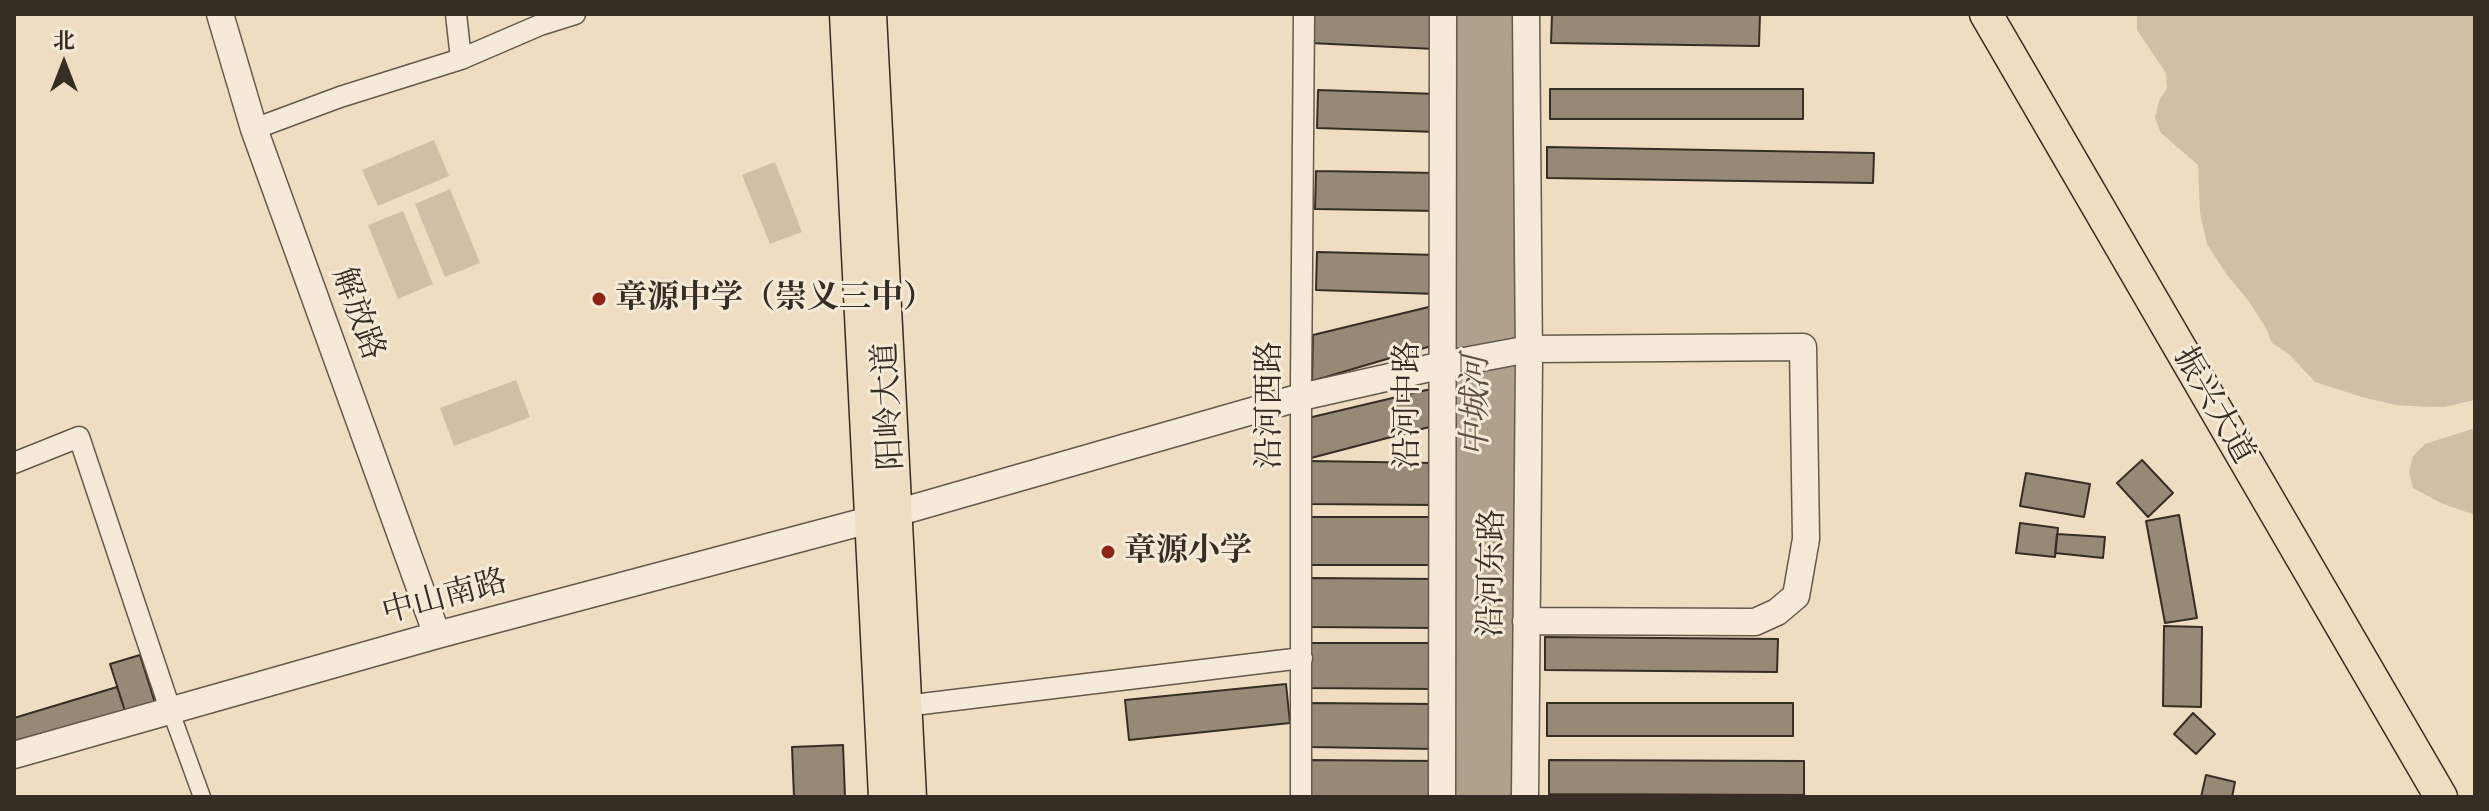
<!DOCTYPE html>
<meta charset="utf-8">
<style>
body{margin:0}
#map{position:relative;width:2489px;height:811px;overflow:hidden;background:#efddc1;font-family:"Gentium Book Plus","Noto Serif SC",serif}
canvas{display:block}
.frame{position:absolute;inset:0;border:16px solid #362d24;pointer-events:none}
.north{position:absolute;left:24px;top:24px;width:80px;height:80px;-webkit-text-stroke:6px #f5e9d7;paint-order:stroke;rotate:0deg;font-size:22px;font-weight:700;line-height:32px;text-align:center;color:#362d24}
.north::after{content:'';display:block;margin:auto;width:28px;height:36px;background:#362d24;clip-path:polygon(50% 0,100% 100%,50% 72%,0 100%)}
</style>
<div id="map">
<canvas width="2489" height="811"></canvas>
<div class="frame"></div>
<div class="north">北</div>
</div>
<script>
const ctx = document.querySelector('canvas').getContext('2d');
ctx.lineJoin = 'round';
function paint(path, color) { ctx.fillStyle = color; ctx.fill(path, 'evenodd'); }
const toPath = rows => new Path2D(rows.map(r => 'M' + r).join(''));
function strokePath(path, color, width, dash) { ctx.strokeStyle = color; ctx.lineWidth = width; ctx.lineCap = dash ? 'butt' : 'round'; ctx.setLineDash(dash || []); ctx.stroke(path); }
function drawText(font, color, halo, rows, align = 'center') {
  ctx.font = font + ' "Gentium Book Plus","Noto Serif SC",serif'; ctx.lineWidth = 6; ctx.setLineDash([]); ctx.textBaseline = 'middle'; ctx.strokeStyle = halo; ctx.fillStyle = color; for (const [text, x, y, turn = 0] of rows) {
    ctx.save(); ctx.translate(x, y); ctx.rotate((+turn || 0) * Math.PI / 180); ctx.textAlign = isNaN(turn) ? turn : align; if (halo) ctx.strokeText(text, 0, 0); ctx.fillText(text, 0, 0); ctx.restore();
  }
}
paint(toPath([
 [2137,14,2475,14,2475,400,2444,407,2428,407,2396,405,2362,397,2315,382,2289,354,2272,343,2266,328,2248,300,2227,275,2207,244,2200,213,2198,165,2161,133,2155,118,2159,101,2167,88,2166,73,2137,30],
 [434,140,449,176,378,206,362,170],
 [775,162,802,232,770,244,742,175],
 [450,189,480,263,445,277,415,204],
 [403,211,433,284,398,299,368,225],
 [516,380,530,417,454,446,440,408],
 [2475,428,2475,515,2443,504,2413,488,2409,472,2413,456,2425,444]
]), '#d0bfa6');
strokePath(toPath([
 [1466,797,1470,14],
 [1495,797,1498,14]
]), '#b0a18c', 36);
const building = toPath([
 [1311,14,1436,14,1435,49,1310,43,1311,14],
 [1552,14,1760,14,1759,46,1551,43,1552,14],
 [1550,89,1803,89,1803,119,1550,119,1550,89],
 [1318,90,1438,94,1437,132,1317,128,1318,90],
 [1547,147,1874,153,1873,183,1547,178,1547,147],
 [1316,171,1439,173,1438,211,1315,209,1316,171],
 [1317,252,1437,255,1437,294,1316,290,1317,252],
 [1437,305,1438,344,1312,381,1313,335,1437,305],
 [1435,388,1437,425,1311,458,1308,418,1435,388],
 [2142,460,2173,493,2148,517,2117,483,2142,460],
 [1310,461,1435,463,1435,505,1310,504,1310,461],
 [2026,473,2090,484,2084,517,2020,506,2026,473],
 [2179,515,2197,618,2165,623,2146,521,2179,515],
 [1310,517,1436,517,1436,565,1310,565,1310,517],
 [2020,523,2058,528,2055,557,2016,553,2020,523],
 [2057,534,2105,537,2103,558,2055,553,2057,534],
 [1310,578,1437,579,1436,628,1310,627,1310,578],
 [2164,626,2202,627,2201,707,2163,706,2164,626],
 [1545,637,1778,639,1777,672,1545,670,1545,637],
 [1306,643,1434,643,1433,689,1306,688,1306,643],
 [140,655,155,703,125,711,110,664,140,655],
 [1286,684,1290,723,1129,740,1125,700,1286,684],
 [117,687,125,711,14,741,14,718,117,687],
 [1308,703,1435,704,1435,749,1308,747,1308,703],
 [1547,703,1793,703,1793,736,1547,736,1547,703],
 [2193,713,2215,734,2196,754,2174,734,2193,713],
 [843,745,845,797,794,797,792,747,843,745],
 [1307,760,1436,761,1436,797,1307,797,1307,760],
 [1549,760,1804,761,1804,795,1549,794,1549,760],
 [2206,775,2235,782,2232,797,2201,797,2206,775]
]);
paint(building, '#968976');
strokePath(building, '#362d24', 2);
const pedestrian = toPath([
 [171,712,202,797]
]);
const minor = toPath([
 [456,14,461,59],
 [254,129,340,97,461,59,540,25,575,14],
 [14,463,79,437,171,712],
 [905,706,1302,658],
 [1301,797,1301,385,1304,14]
]);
const tertiary = toPath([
 [220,14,254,129,437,635],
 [14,755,437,635,896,513,1301,397,1443,365,1529,349,1803,347,1806,539,1796,596,1777,612,1755,622,1526,621],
 [1442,797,1443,14],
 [1525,797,1529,361,1526,14]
]);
const primary = toPath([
 [846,14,885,797],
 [870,14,910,797],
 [1986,14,2441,797]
]);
strokePath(pedestrian, '#64594b', 19);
strokePath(minor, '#64594b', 23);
strokePath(tertiary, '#64594b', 29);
strokePath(primary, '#362d24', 35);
strokePath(pedestrian, '#f5e9d7', 16);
strokePath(minor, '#f5e9d7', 20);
strokePath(tertiary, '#f5e9d7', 26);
strokePath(primary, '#efddc1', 32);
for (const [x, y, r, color] of [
 [599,299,8,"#8f2418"],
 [1108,552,8,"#8f2418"]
]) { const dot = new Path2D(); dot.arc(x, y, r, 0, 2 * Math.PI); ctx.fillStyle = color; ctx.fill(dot); strokePath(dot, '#f5e9d7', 3); }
drawText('bold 32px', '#362d24', '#f5e9d7', [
 ["章源中学（崇义三中）",615,299],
 ["章源小学",1124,552]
], 'left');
drawText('32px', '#362d24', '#f5e9d7', [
 ["解放路",357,314,70],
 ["沿河西路",1271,405,-90],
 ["沿河中路",1409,405,-90],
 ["阳岭大道",890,406,-93],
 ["振兴大道",2213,406,60],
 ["沿河东路",1493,573,-89],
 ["中山南路",445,598,-15]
]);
drawText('italic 34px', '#5b5043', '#f5e9d7', [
 ["中城河",1477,406,-90]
]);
</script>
